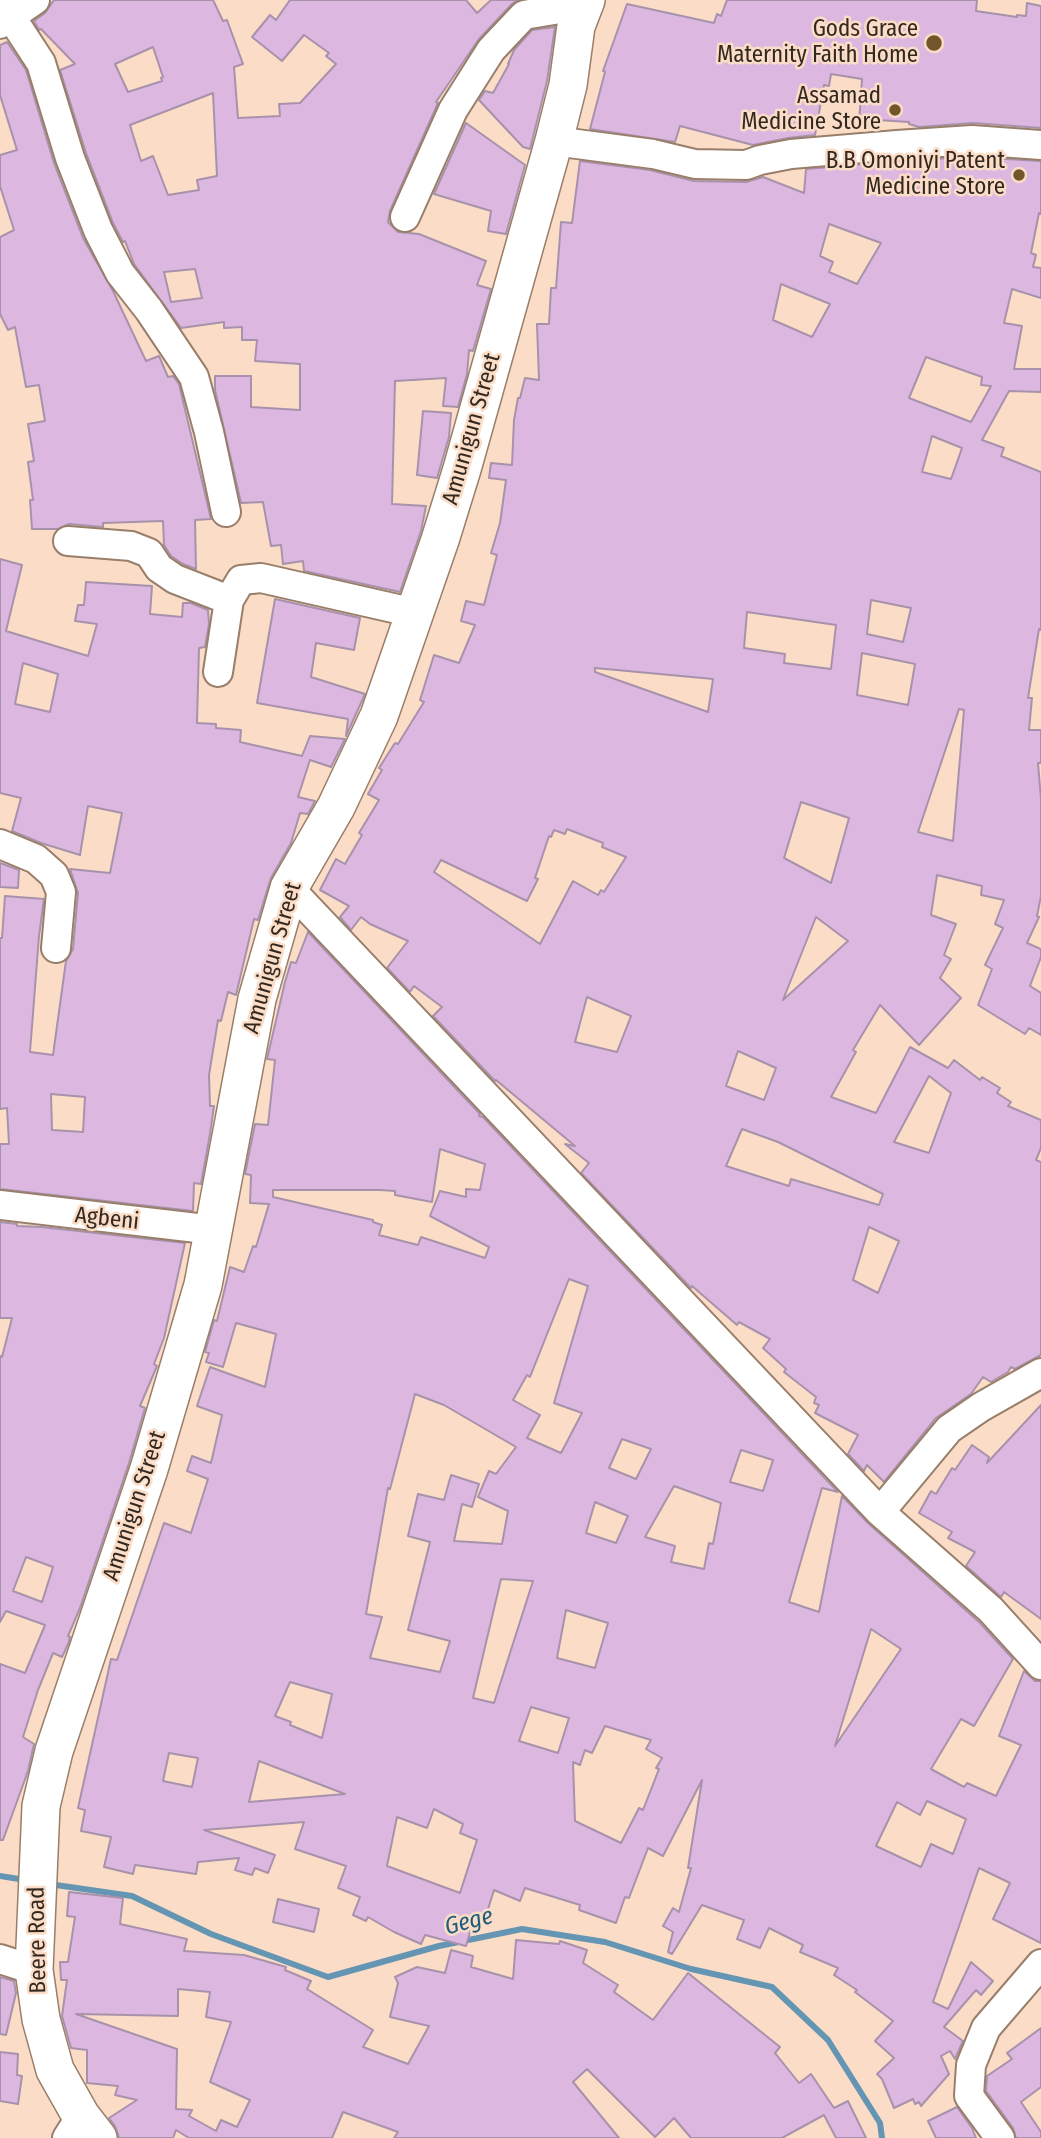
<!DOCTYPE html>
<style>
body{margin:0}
canvas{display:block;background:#fbddc7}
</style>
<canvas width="1041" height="2138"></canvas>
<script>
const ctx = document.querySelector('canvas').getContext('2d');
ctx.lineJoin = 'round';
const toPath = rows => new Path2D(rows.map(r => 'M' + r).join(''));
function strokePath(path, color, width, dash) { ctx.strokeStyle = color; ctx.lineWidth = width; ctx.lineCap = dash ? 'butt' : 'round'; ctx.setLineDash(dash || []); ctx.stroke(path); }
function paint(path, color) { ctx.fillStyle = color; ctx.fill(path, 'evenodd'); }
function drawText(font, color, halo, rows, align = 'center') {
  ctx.font = font + ' "Fira Sans Condensed",sans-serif'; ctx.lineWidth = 5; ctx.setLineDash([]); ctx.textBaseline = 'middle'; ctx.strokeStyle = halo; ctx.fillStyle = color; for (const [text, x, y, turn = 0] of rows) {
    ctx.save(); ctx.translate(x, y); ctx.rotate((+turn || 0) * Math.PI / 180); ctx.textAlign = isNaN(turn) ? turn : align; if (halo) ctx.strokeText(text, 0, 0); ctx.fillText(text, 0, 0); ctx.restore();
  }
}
strokePath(toPath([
 [0,1876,25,1880],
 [49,1884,132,1896,211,1934,328,1977,439,1946,522,1929,605,1942,691,1969,772,1987,828,2040,880,2123,882,2138]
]), '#6496b3', 6);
const building = toPath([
 [54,0,213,0,223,21,227,20,243,64,234,67,238,118,280,116,279,104,300,103,336,64,326,56,329,53,304,35,282,61,252,37,270,15,276,20,290,0,466,0,477,13,491,0,518,0,512,4,479,39,436,102,438,103,390,211,388,222,398,232,419,234,486,261,477,285,491,289,473,351,469,350,467,374,458,407,443,406,446,378,395,381,392,504,426,506,421,531,400,592,304,571,303,561,283,564,281,545,271,546,263,502,241,503,215,390,215,376,251,376,251,407,300,410,300,364,255,361,257,340,242,340,242,327,224,328,224,322,181,328,134,264,125,241,123,242,113,223,86,153,60,70,75,64,41,29,39,30,34,21,45,13,54,0],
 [153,47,163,77,161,78,162,81,128,92,115,64,153,47],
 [213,93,217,176,197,180,199,190,168,195,153,156,141,161,130,125,213,93],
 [195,269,202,298,171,302,164,272,195,269],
 [727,0,977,0,976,11,1017,17,1017,15,1026,16,1027,3,1041,6,1041,128,973,123,919,127,909,124,909,122,878,120,877,127,859,123,862,79,831,74,829,86,824,85,815,135,788,138,753,145,680,126,675,142,590,129,605,72,603,71,627,4,714,23,717,14,721,16,727,0],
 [555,27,547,81,530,149,523,147,479,100,485,91,493,93,509,64,508,64,514,50,532,30,555,27],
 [7,42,26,70,54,163,83,238,113,291,146,361,159,356,168,377,173,376,179,384,211,519,195,520,196,569,183,564,171,556,164,545,163,521,103,523,103,527,69,524,58,529,32,529,30,500,33,500,28,462,34,461,28,424,45,421,39,385,26,387,15,327,8,330,0,314,0,237,14,230,0,186,0,155,17,150,0,95,0,45,7,42],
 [466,123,525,165,506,234,488,231,491,211,434,194,466,123],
 [972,157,1041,161,1041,214,1039,213,1031,253,1036,255,1033,267,1041,268,1041,298,1012,289,1004,323,1022,326,1014,369,1041,369,1041,392,1009,391,982,440,1004,448,1001,456,1041,472,1041,630,1039,629,1028,698,1032,698,1029,730,1041,730,1041,763,1038,763,1041,799,1041,896,1037,916,1039,917,1027,943,1041,949,1041,957,1030,986,1041,993,1041,1035,1029,1028,1025,1034,978,1005,992,969,985,965,1003,928,995,924,1004,900,981,895,982,886,937,875,931,915,956,924,944,955,951,959,940,978,961,998,919,1045,880,1005,853,1050,856,1052,831,1097,876,1113,910,1047,948,1068,954,1060,980,1080,982,1077,1000,1088,997,1093,1011,1102,1008,1106,1041,1120,1041,1148,1036,1160,1041,1162,1041,1355,1015,1369,1011,1367,1008,1372,991,1382,983,1377,971,1394,936,1418,884,1482,867,1465,864,1471,848,1454,858,1435,815,1413,819,1405,814,1403,816,1397,784,1372,786,1369,763,1348,770,1339,739,1322,737,1325,692,1286,691,1288,581,1173,589,1163,565,1144,575,1146,496,1080,495,1081,433,1016,442,1007,414,986,410,992,387,968,408,941,370,924,361,917,351,930,340,917,349,906,320,890,336,859,345,864,362,835,359,833,379,800,368,794,382,770,379,768,395,743,398,744,424,702,420,700,434,655,459,663,475,625,461,621,466,601,484,605,497,555,491,553,500,523,506,480,489,478,491,463,512,465,514,420,518,398,520,398,525,378,539,380,537,324,549,324,551,288,556,288,561,222,572,223,580,161,650,170,694,181,746,182,763,177,804,193,806,169,900,161,927,171,932,159,972,157],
 [829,224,881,243,857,284,829,272,833,262,820,256,829,224],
 [781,284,830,304,812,337,773,320,781,284],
 [926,357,982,377,981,385,991,386,971,422,909,398,926,357],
 [932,436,962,448,951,479,922,472,932,436],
 [871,600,911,608,903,642,867,634,871,600],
 [747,612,836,625,831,669,784,663,785,654,744,648,747,612],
 [862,653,915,664,908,705,857,695,862,653],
 [595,668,713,679,708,712,595,672,595,668],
 [959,709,964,710,953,841,918,832,959,709],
 [801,802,849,818,831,883,784,858,801,802],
 [567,829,603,843,602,847,626,857,604,892,601,890,598,895,573,881,540,944,434,872,441,860,527,901,538,879,535,878,549,836,551,837,554,830,565,834,567,829],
 [816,917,848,941,783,1000,816,917],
 [587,997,631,1016,617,1052,575,1042,587,997],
 [738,1051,776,1068,764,1100,726,1086,738,1051],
 [929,1076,951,1093,929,1153,894,1142,929,1076],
 [742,1129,778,1142,883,1194,879,1205,791,1179,789,1186,726,1166,742,1129],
 [869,1227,899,1241,878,1293,853,1280,869,1227],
 [423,411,451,413,449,437,437,478,417,475,423,411],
 [0,559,22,565,6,631,88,656,97,624,75,621,78,605,84,605,86,582,152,586,150,614,182,617,183,603,191,603,208,610,209,624,205,647,199,648,197,723,216,724,216,728,241,730,240,742,302,756,310,736,345,739,331,767,310,760,298,797,315,801,308,814,300,813,291,843,271,878,258,920,254,919,236,995,228,992,221,1021,218,1020,209,1075,210,1106,214,1106,210,1134,201,1184,194,1183,193,1211,0,1189,0,1144,9,1144,7,1108,0,1109,0,938,2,938,5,896,44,899,39,936,30,1052,53,1055,66,961,73,949,78,893,70,869,110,873,122,813,88,806,80,855,41,843,12,831,21,798,0,793,0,559],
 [23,663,58,674,50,712,15,704,23,663],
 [51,1094,85,1097,83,1132,52,1130,51,1094],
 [275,599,360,618,354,650,316,643,311,677,365,694,346,736,348,719,257,703,275,599],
 [0,863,19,870,18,888,0,887,0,863],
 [308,932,480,1114,479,1116,483,1117,838,1492,822,1488,789,1602,819,1612,842,1496,869,1524,979,1622,1013,1659,974,1726,961,1719,931,1769,964,1787,967,1783,996,1796,1021,1745,999,1736,1024,1671,1035,1681,1041,1681,1041,1943,993,1919,1010,1883,979,1868,933,2002,948,2009,971,1962,993,1981,981,1995,976,1990,944,2027,963,2041,955,2059,950,2051,941,2056,949,2074,921,2106,919,2102,915,2104,913,2099,894,2108,882,2079,877,2074,894,2058,875,2041,893,2021,855,1992,857,1990,834,1975,838,1968,800,1952,803,1945,769,1928,760,1948,752,1945,737,1939,744,1920,702,1905,672,1954,668,1952,673,1932,663,1926,673,1908,679,1912,691,1868,688,1868,702,1780,663,1856,648,1848,629,1898,625,1897,616,1923,579,1910,580,1905,525,1888,520,1901,494,1890,484,1922,474,1919,466,1946,425,1935,421,1944,394,1932,368,1917,366,1921,353,1915,360,1897,338,1888,346,1866,295,1849,304,1822,204,1830,275,1855,268,1873,255,1868,252,1875,235,1870,239,1858,198,1862,196,1874,135,1865,133,1874,104,1867,111,1837,81,1831,85,1810,78,1808,111,1659,117,1660,164,1523,191,1533,208,1479,187,1471,192,1456,211,1463,222,1415,197,1406,210,1367,265,1387,276,1334,236,1323,223,1367,206,1362,209,1353,205,1352,214,1320,217,1321,230,1267,244,1272,253,1246,256,1247,269,1204,250,1203,251,1175,245,1174,255,1124,268,1125,275,1060,267,1059,285,982,291,962,296,963,308,932],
 [440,1149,485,1164,480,1190,466,1189,466,1197,440,1191,430,1216,489,1247,485,1258,421,1237,418,1245,379,1235,382,1225,373,1222,373,1220,273,1197,273,1190,380,1190,395,1191,395,1195,432,1202,440,1149],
 [569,1279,588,1286,554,1403,582,1413,561,1453,527,1438,540,1415,513,1400,527,1375,530,1377,569,1279],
 [415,1394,444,1405,516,1447,496,1474,489,1471,478,1497,508,1511,502,1544,454,1541,462,1504,472,1507,479,1484,451,1475,444,1500,418,1494,408,1536,430,1542,408,1630,450,1641,440,1672,370,1658,382,1617,366,1614,388,1488,390,1489,415,1394],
 [622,1439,651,1449,636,1479,609,1468,622,1439],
 [741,1450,773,1460,763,1491,730,1482,741,1450],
 [674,1486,721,1503,713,1544,709,1543,704,1569,671,1562,675,1546,645,1537,674,1486],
 [595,1502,628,1516,616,1543,586,1533,595,1502],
 [501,1579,533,1581,494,1703,473,1698,501,1579],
 [566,1610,608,1623,595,1668,557,1658,566,1610],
 [871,1629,901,1649,835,1746,871,1629],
 [290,1682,332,1694,322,1738,290,1725,291,1722,275,1716,290,1682],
 [531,1707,569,1718,558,1753,519,1741,531,1707],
 [605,1726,651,1740,646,1749,662,1758,656,1768,659,1769,643,1810,639,1808,621,1843,575,1821,573,1762,580,1765,585,1750,592,1753,605,1726],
 [169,1753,198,1758,192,1787,163,1781,169,1753],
 [259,1761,345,1794,249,1802,259,1761],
 [927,1801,966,1819,953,1854,931,1844,921,1867,876,1846,897,1802,920,1815,927,1801],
 [434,1809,463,1824,460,1833,477,1840,460,1893,387,1866,397,1817,427,1828,434,1809],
 [0,1222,17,1224,17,1226,42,1227,185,1243,164,1338,154,1364,157,1366,140,1406,145,1408,129,1463,80,1608,68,1636,70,1637,69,1642,62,1657,53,1653,38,1690,23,1737,34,1744,28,1771,3,1840,0,1840,0,1664,25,1673,45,1625,6,1611,0,1622,0,1356,2,1357,12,1318,0,1318,0,1222],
 [26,1557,53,1567,42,1602,13,1591,26,1557],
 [1041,1405,1041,1619,1004,1592,1001,1597,966,1566,975,1552,948,1538,952,1532,919,1513,931,1491,936,1494,952,1468,955,1470,972,1445,989,1457,987,1463,1041,1405],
 [69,1892,123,1898,120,1924,187,1939,184,1951,244,1955,286,1967,285,1970,311,1981,307,1989,373,2030,363,2047,408,2064,429,2026,390,2017,398,1983,395,1977,417,1967,445,1973,451,1950,473,1956,471,1967,513,1979,516,1940,559,1944,560,1941,587,1950,583,1963,618,1985,614,1992,653,2020,688,1973,780,2047,775,2053,799,2083,811,2074,834,2108,848,2101,866,2138,836,2138,824,2115,782,2138,691,2138,674,2118,655,2137,587,2069,573,2082,619,2138,394,2138,398,2132,343,2112,332,2138,189,2138,176,2130,173,2138,119,2138,115,2126,109,2118,137,2100,115,2095,118,2086,87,2083,87,2050,71,2048,62,2016,67,1980,61,1980,60,1962,68,1962,75,1917,67,1916,69,1892],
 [178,1989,210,1992,206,2017,231,2022,210,2082,250,2100,237,2127,221,2120,216,2131,189,2116,192,2110,176,2109,177,2049,76,2014,178,2016,178,1989],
 [278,1899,319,1909,314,1932,273,1922,278,1899],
 [0,1977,14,1981,16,1993,6,2035,0,2034,0,1977],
 [1041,2028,1041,2087,1021,2102,1041,2132,1041,2138,1016,2138,1013,2128,986,2091,987,2076,1012,2059,1007,2053,1041,2028],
 [0,2052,18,2054,17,2075,22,2076,18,2104,0,2101,0,2052],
 [957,2107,972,2128,976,2138,936,2138,928,2121,957,2107]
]);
paint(building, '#dcb7e0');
strokePath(building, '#a892ab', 2);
const minor = toPath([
 [0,0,41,63,70,158,98,230,120,273,149,310,194,377,209,432,226,512],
 [0,24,35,0],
 [554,141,653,154,695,164,746,165,760,160,791,154,897,145,972,140,1041,145],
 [405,217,453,110,491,50,524,15,560,9],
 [68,541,131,546,149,553,159,568,175,579,229,600],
 [218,672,229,600,241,580,261,578,415,613],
 [0,844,36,859,54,875,61,892,56,948],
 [289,888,880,1512,991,1610,1041,1665],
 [0,1205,214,1230],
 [880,1512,949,1429,981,1407,1041,1373],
 [0,1959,34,1970],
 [67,2138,81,2116],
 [1000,2138,969,2096,971,2065,986,2028,1041,1964]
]);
const major = toPath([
 [98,2138,81,2116,55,2070,41,2019,34,1970,41,1806,54,1751,149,1469,203,1285,257,999,289,888,336,807,379,716,440,540,462,469,554,141,568,85,576,26,586,0]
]);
strokePath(minor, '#997e6a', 32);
strokePath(major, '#997e6a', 40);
strokePath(minor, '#fff', 28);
strokePath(major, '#fff', 37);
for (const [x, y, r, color] of [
 [934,43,9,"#725529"],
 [895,110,7,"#725529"],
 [1019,175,7,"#725529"]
]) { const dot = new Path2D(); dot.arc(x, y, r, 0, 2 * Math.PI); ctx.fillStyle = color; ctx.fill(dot); strokePath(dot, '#fbddc7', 2.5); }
drawText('23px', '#332820', '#fbddc7', [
 ["Gods Grace",918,30],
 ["Maternity Faith Home",918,56],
 ["Assamad",881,97],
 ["Medicine Store",881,123],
 ["B.B Omoniyi Patent",1005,162],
 ["Medicine Store",1005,188]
], 'right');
drawText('23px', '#332820', '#fbddc7', [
 ["Amunigun Street",472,429,-74],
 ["Amunigun Street",273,958,-74],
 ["Agbeni",107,1219,6],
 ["Amunigun Street",135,1506,-72],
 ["Beere Road",38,1940,-91]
]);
drawText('italic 24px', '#1f5c7b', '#fbddc7', [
 ["Gege",469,1922,-14]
]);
</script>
